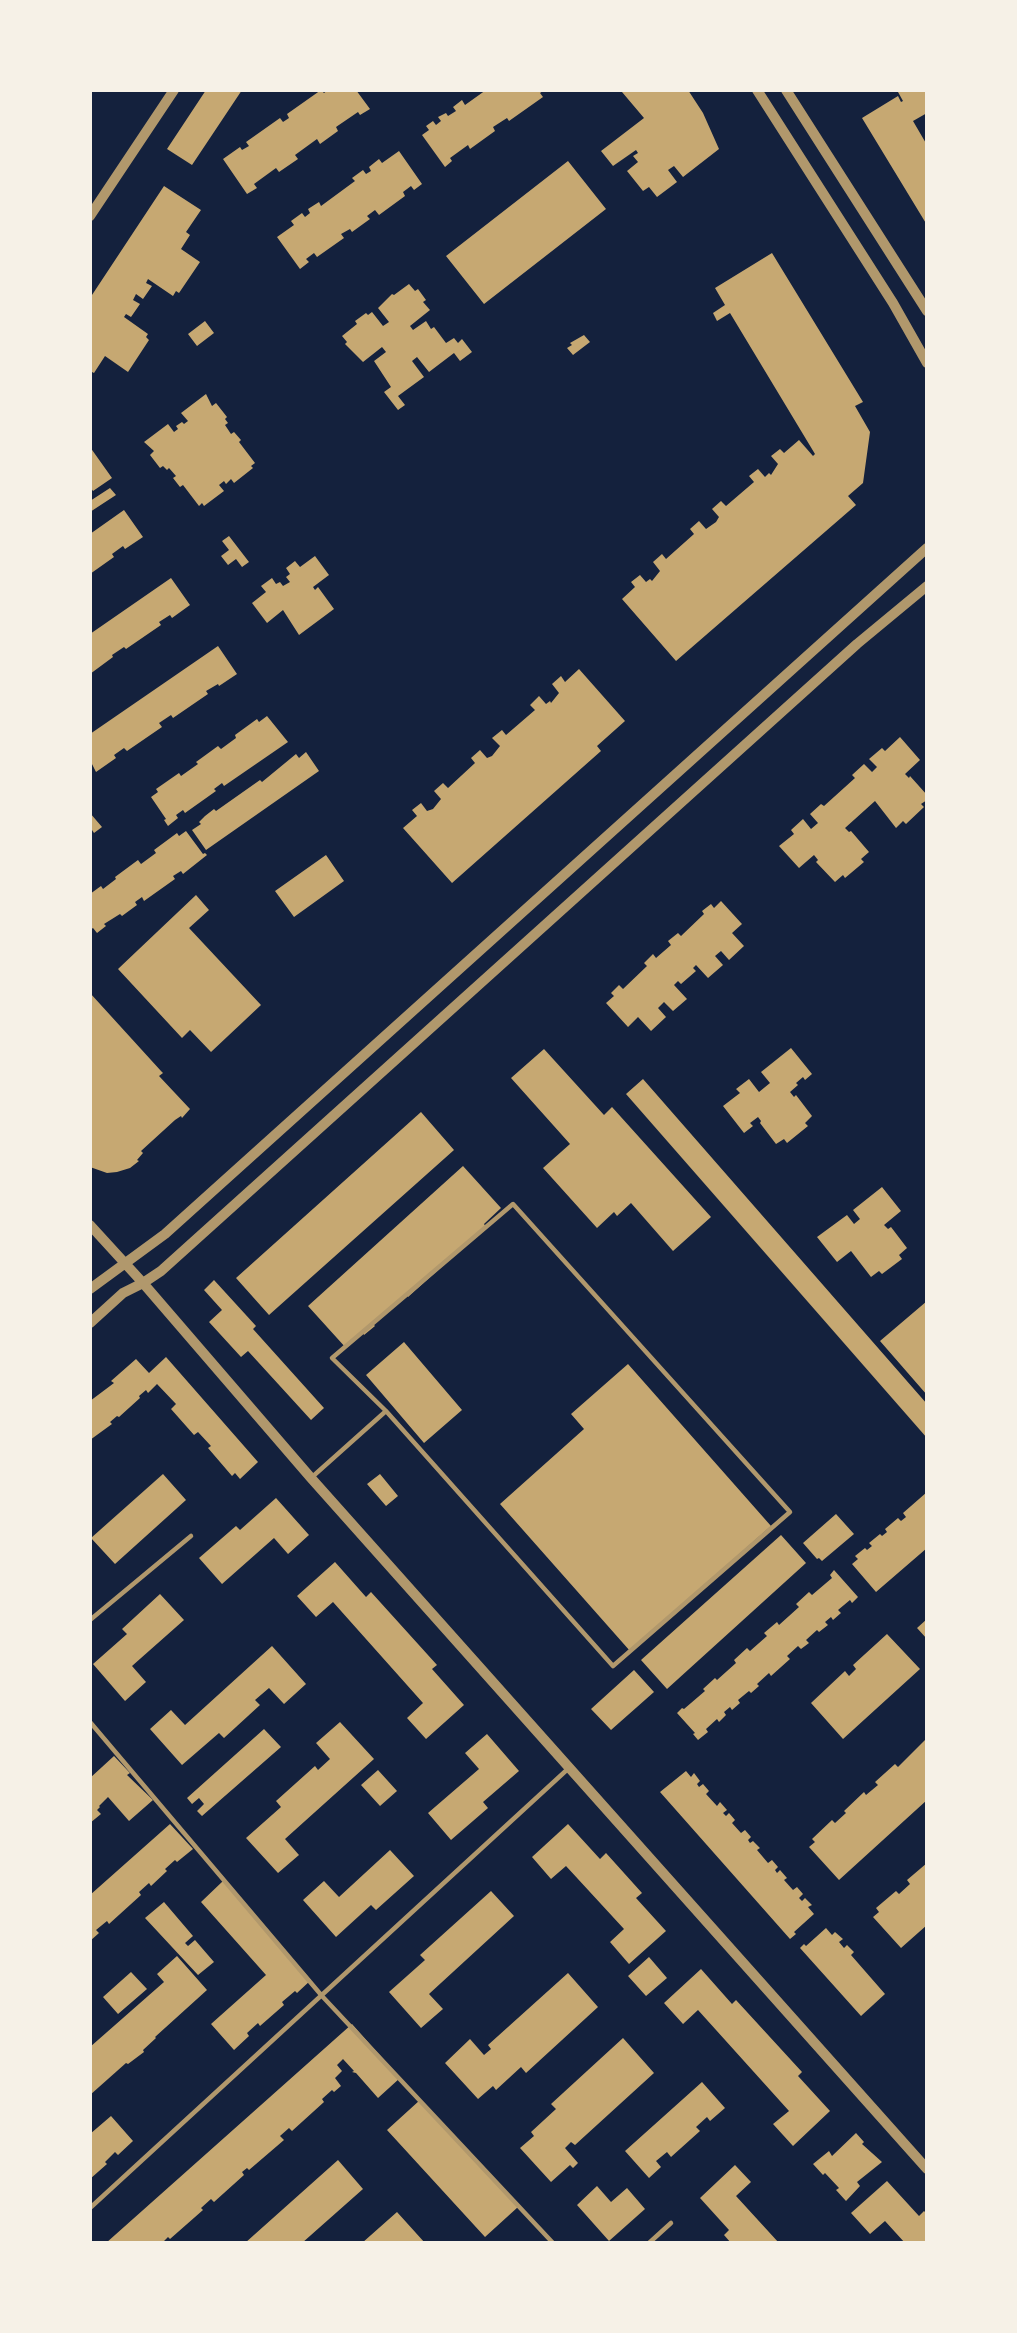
<!DOCTYPE html>
<style>
body{margin:0}
#map{position:relative;width:1017px;height:2333px;overflow:hidden;background:#14213d;font-family:Arial,sans-serif}
canvas{display:block}
.frame{position:absolute;inset:0;border:92px solid #f6f1e7;pointer-events:none}
</style>
<div id="map">
<canvas width="1017" height="2333"></canvas>
<div class="frame"></div>
</div>
<script>
const ctx = document.querySelector('canvas').getContext('2d');
ctx.lineJoin = 'round';
function paint(path, color) { ctx.fillStyle = color; ctx.fill(path, 'evenodd'); }
const toPath = rows => new Path2D(rows.map(r => 'M' + r).join(''));
function strokePath(path, color, width, dash) { ctx.strokeStyle = color; ctx.lineWidth = width; ctx.lineCap = dash ? 'butt' : 'round'; ctx.setLineDash(dash || []); ctx.stroke(path); }
paint(toPath([
 [206,90,242,90,192,165,167,149],
 [321,90,324,93,328,90,356,90,370,109,360,115,358,112,336,127,338,131,320,144,317,139,295,155,298,159,279,172,276,168,254,184,257,188,247,194,223,159,240,147,242,150,249,146,246,142,280,118,283,122,289,118,287,114],
 [486,90,544,90,540,93,543,97,509,121,507,118,493,127,495,131,470,149,468,145,450,158,452,161,445,167,422,135,429,130,426,126,433,121,436,125,441,121,438,117,446,113,448,116,456,111,453,107,462,100,465,105],
 [625,90,688,90,703,113,719,149,683,177,674,166,668,170,677,182,657,197,649,187,643,191,627,171,638,162,633,156,638,153,636,150,613,166,601,151,644,118,622,92],
 [901,90,927,90,927,113,913,121,927,145,927,225,862,118,898,96,901,102,903,101,898,92],
 [399,151,422,184,414,190,411,186,403,192,405,196,379,215,375,210,367,216,370,219,352,232,350,229,341,234,344,238,317,257,314,253,306,259,309,262,300,269,277,237,294,225,291,221,302,213,305,217,310,213,308,209,319,202,321,206,355,181,352,178,363,170,366,174,371,171,369,167,379,159,382,163],
 [568,161,606,209,484,304,446,256],
 [164,186,201,210,186,232,190,235,181,249,200,262,179,293,176,291,173,296,148,279,146,283,152,286,143,299,136,294,133,300,140,304,131,317,126,314,124,317,148,334,146,337,149,340,128,372,105,356,94,373,90,371,90,298],
 [772,253,863,402,855,406,870,432,863,483,848,496,856,505,676,661,622,599,635,587,631,582,640,575,646,582,650,579,652,581,660,571,653,562,662,554,666,559,694,534,690,529,699,521,706,529,716,522,719,517,712,509,721,501,726,506,754,482,749,476,758,469,765,477,769,473,771,475,778,464,771,456,780,449,784,453,799,440,813,456,815,454,730,313,717,321,713,313,725,305,715,288],
 [409,284,415,291,418,289,426,300,423,302,430,310,410,326,413,330,426,321,431,329,434,327,446,343,454,338,458,343,462,339,472,352,460,361,454,353,429,372,417,357,412,361,424,377,398,396,405,405,398,410,384,392,391,387,374,361,386,352,382,347,363,362,345,344,347,342,342,336,357,324,355,321,366,313,368,315,372,312,383,326,389,322,378,308,392,294,394,295],
 [205,321,214,333,197,346,188,334],
 [584,335,590,342,573,355,567,348,572,345,570,343],
 [206,394,212,406,216,403,227,417,225,419,228,423,225,425,231,434,234,432,241,440,239,442,255,463,251,466,253,468,234,483,231,479,226,484,224,481,219,485,224,491,204,506,202,503,199,506,183,485,180,487,173,478,176,476,169,468,167,470,163,466,160,468,150,455,154,451,144,442,168,424,174,432,178,429,176,426,182,422,184,424,188,421,181,413],
 [90,447,112,478,93,491,90,487],
 [110,488,116,495,90,512,90,501],
 [124,510,143,537,125,549,123,546,112,554,114,557,90,574,90,534],
 [229,536,249,562,242,567,236,559,228,565,221,556,229,550,222,541],
 [315,556,329,575,313,587,315,590,318,587,334,609,299,635,283,610,267,623,252,603,266,592,261,586,272,578,276,584,280,582,283,586,290,582,286,577,290,574,286,568,295,561,300,567],
 [171,578,190,605,172,618,170,615,159,622,161,625,126,649,124,647,112,655,113,657,90,674,90,634],
 [218,646,237,674,219,686,218,684,206,691,208,694,173,718,171,715,159,723,162,727,127,751,124,748,114,755,116,758,96,772,90,760,90,734],
 [579,669,625,721,597,746,601,751,452,883,403,828,417,816,412,810,421,803,427,811,433,809,441,799,434,791,443,783,448,788,475,763,471,758,480,750,487,758,492,756,500,746,492,738,502,730,506,735,535,710,530,705,539,696,546,704,550,701,551,703,559,693,552,684,561,676,565,682],
 [267,716,288,742,224,786,222,783,214,789,216,791,185,813,183,810,176,815,178,818,168,826,164,820,166,819,151,797,158,792,156,789,179,773,181,776,198,764,196,762,218,746,221,749,236,738,235,735,257,719,259,722],
 [900,737,920,760,905,774,909,778,910,776,927,795,927,800,921,804,924,807,906,824,903,821,896,828,875,801,845,828,849,832,851,831,869,852,861,859,864,862,845,878,843,875,835,882,816,862,818,860,814,855,799,868,779,846,794,834,791,830,803,819,811,829,818,823,810,814,821,804,824,806,855,778,852,775,864,764,872,772,877,767,869,759,882,748,885,751],
 [306,752,319,771,206,850,192,830,201,824,199,822,205,816,214,809,216,811,260,780,262,782,296,754,299,758],
 [90,813,102,827,94,833,92,830,90,831],
 [186,831,203,854,205,853,207,855,183,874,181,871,173,876,175,879,144,901,142,897,135,902,137,905,122,916,120,914,104,924,106,926,97,933,93,928,90,930,90,894,101,886,103,889,116,879,115,877,138,860,141,864,156,853,154,850,177,833,179,836],
 [326,855,344,881,294,917,275,891],
 [196,895,209,910,189,928,261,1005,211,1052,190,1030,182,1038,118,969],
 [721,901,742,924,732,933,744,946,729,960,721,951,715,956,723,965,708,978,696,965,693,968,696,971,681,984,678,981,674,985,687,999,673,1011,664,1002,658,1008,666,1017,651,1031,638,1017,628,1027,606,1003,614,996,611,993,619,985,623,989,647,966,644,963,653,954,656,958,671,945,668,941,678,933,681,936,704,914,702,911,711,904,714,908],
 [90,993,161,1071,163,1073,159,1076,190,1109,182,1118,181,1116,175,1120,141,1151,143,1153,137,1160,139,1161,130,1168,117,1172,107,1173,90,1167],
 [791,1048,812,1074,805,1080,803,1077,796,1083,798,1085,790,1092,794,1097,796,1095,812,1116,805,1123,808,1126,787,1143,784,1139,776,1144,760,1123,761,1121,758,1117,750,1123,753,1126,744,1133,723,1106,740,1093,736,1089,749,1079,759,1092,770,1083,761,1072],
 [544,1049,604,1115,612,1107,711,1217,673,1251,631,1203,617,1216,614,1212,597,1228,543,1168,570,1144,511,1078],
 [643,1079,927,1404,927,1438,626,1094],
 [421,1112,454,1150,269,1315,236,1278],
 [463,1166,501,1208,484,1224,486,1227,408,1297,406,1294,373,1324,375,1326,364,1335,363,1333,346,1348,308,1306],
 [882,1187,901,1211,884,1225,888,1229,891,1227,907,1248,899,1255,902,1259,882,1274,879,1271,871,1277,851,1251,837,1262,817,1237,847,1215,854,1224,860,1219,853,1210],
 [214,1280,256,1326,253,1329,324,1408,311,1420,248,1351,241,1357,209,1322,222,1310,204,1290],
 [927,1301,927,1395,880,1341],
 [404,1342,462,1410,424,1443,366,1375],
 [166,1357,258,1462,240,1479,235,1473,232,1476,208,1448,211,1446,198,1432,194,1435,171,1409,176,1404,157,1384,148,1393,146,1390,139,1396,140,1398,119,1417,117,1416,110,1422,112,1424,90,1440,90,1401,114,1383,111,1381,136,1359,149,1373],
 [628,1364,771,1526,630,1651,500,1504,584,1429,571,1414],
 [163,1474,186,1500,115,1564,91,1538],
 [380,1474,398,1496,386,1506,367,1484],
 [927,1492,927,1548,876,1592,852,1564,858,1559,855,1556,865,1548,867,1550,872,1546,869,1543,880,1534,882,1536,887,1532,885,1529,898,1518,901,1521,906,1517,903,1513],
 [276,1498,309,1535,288,1554,274,1538,222,1584,199,1558,236,1526,240,1530],
 [836,1514,854,1534,822,1561,819,1558,817,1559,803,1543],
 [781,1535,806,1563,667,1689,641,1660],
 [335,1562,366,1597,371,1592,437,1665,432,1669,464,1705,426,1739,407,1718,423,1703,333,1602,316,1617,297,1596],
 [834,1570,858,1597,852,1603,850,1600,838,1610,841,1613,833,1620,831,1617,825,1622,828,1625,819,1632,817,1630,806,1640,809,1643,801,1649,798,1646,787,1656,790,1659,771,1676,769,1673,757,1684,759,1686,751,1693,749,1691,738,1700,740,1703,732,1710,730,1707,724,1712,726,1715,719,1722,717,1719,706,1729,708,1732,698,1740,693,1734,695,1733,677,1713,682,1708,684,1709,705,1691,703,1689,715,1678,717,1680,736,1663,734,1660,747,1648,750,1651,767,1636,764,1633,777,1622,779,1625,799,1607,796,1604,809,1592,812,1595,832,1578,830,1575],
 [160,1594,184,1620,132,1666,146,1682,125,1701,93,1664,127,1634,122,1629],
 [927,1619,927,1639,917,1628],
 [887,1634,920,1669,843,1739,811,1703,845,1671,849,1676,856,1669,853,1665],
 [272,1646,306,1684,284,1704,269,1688,255,1700,260,1705,224,1738,219,1733,182,1765,150,1729,171,1710,185,1725],
 [634,1670,654,1692,611,1730,591,1709],
 [340,1722,374,1759,285,1839,299,1855,278,1873,246,1838,281,1807,276,1801,315,1766,318,1770,330,1759,316,1743],
 [264,1729,281,1747,202,1816,197,1811,204,1804,199,1798,192,1804,187,1798],
 [487,1734,519,1771,483,1802,488,1808,451,1840,428,1813,479,1769,465,1753],
 [927,1738,927,1800,839,1880,809,1847,815,1842,812,1839,832,1820,835,1823,846,1813,844,1811,864,1792,866,1795,878,1785,875,1782,895,1764,898,1767],
 [114,1756,130,1773,127,1775,153,1800,129,1821,108,1797,99,1806,100,1807,97,1810,101,1814,90,1823,90,1778],
 [378,1770,397,1791,380,1806,361,1785],
 [686,1771,691,1777,694,1773,700,1781,697,1784,699,1787,703,1784,709,1791,706,1794,717,1806,720,1802,727,1810,723,1813,726,1816,729,1813,735,1820,732,1823,741,1833,745,1830,751,1837,748,1840,750,1843,753,1841,760,1848,757,1850,768,1863,772,1860,778,1867,775,1870,777,1873,780,1870,787,1878,784,1880,793,1890,797,1887,803,1894,799,1898,802,1901,805,1898,812,1905,808,1907,814,1914,794,1932,796,1934,790,1939,660,1792],
 [170,1824,193,1849,177,1862,175,1860,165,1869,167,1871,151,1886,149,1883,139,1892,141,1895,109,1924,107,1921,96,1930,99,1933,90,1941,90,1895],
 [568,1824,600,1859,606,1853,642,1893,636,1898,666,1931,629,1964,610,1942,624,1929,566,1866,551,1879,532,1857],
 [390,1850,414,1876,376,1910,371,1905,336,1937,303,1900,324,1881,339,1897],
 [927,1863,927,1925,901,1948,873,1917,879,1912,876,1908,896,1891,899,1894,910,1884,907,1880],
 [223,1881,311,1980,297,1993,295,1991,282,2002,284,2005,260,2026,258,2023,247,2033,249,2036,234,2050,211,2024,266,1975,201,1902],
 [491,1891,514,1916,429,1994,443,2009,421,2028,389,1992,425,1960,420,1955],
 [164,1902,193,1936,185,1943,188,1946,195,1940,214,1962,198,1975,145,1918],
 [826,1928,832,1935,835,1932,843,1939,839,1942,844,1948,847,1945,854,1952,851,1955,885,1994,861,2016,800,1948,804,1944,806,1946],
 [177,1956,207,1990,155,2037,156,2038,143,2050,144,2052,128,2064,126,2063,90,2095,90,2047,164,1982,157,1974],
 [649,1957,667,1978,646,1996,628,1976],
 [701,1969,732,2004,736,2000,802,2072,798,2076,830,2111,793,2146,773,2124,789,2111,698,2010,683,2024,664,2003],
 [131,1972,147,1989,118,2014,103,1997],
 [568,1973,598,2007,526,2073,521,2067,496,2090,493,2086,478,2099,445,2063,470,2039,484,2055,491,2049,488,2045],
 [352,2024,400,2078,378,2098,356,2073,352,2072,354,2071,343,2059,337,2065,342,2071,335,2078,341,2086,334,2092,332,2090,322,2099,324,2102,292,2131,289,2128,280,2136,284,2140,249,2170,247,2168,242,2172,244,2175,214,2202,211,2199,201,2208,203,2210,170,2239,168,2237,162,2243,106,2243],
 [623,2038,654,2073,575,2145,571,2142,565,2148,578,2163,573,2168,570,2165,551,2182,520,2148,534,2136,531,2132,556,2109,551,2104],
 [702,2082,725,2108,710,2121,707,2117,696,2127,700,2131,671,2157,667,2152,656,2161,661,2167,649,2178,625,2151],
 [420,2100,518,2207,485,2237,387,2130],
 [111,2116,133,2141,118,2155,115,2152,105,2162,107,2164,90,2179,90,2134],
 [856,2133,864,2142,862,2144,882,2162,857,2182,860,2186,846,2201,836,2190,839,2188,825,2173,823,2175,813,2164,829,2151,832,2156],
 [338,2160,363,2189,302,2243,245,2243],
 [735,2165,751,2182,736,2196,779,2243,731,2243,724,2235,729,2230,700,2198],
 [887,2181,919,2216,924,2211,927,2214,927,2243,905,2243,885,2221,870,2234,851,2213],
 [597,2186,611,2202,627,2188,645,2209,609,2241,577,2205],
 [397,2212,425,2243,404,2241,402,2243,362,2243]
]), '#c6a872');
strokePath(toPath([
 [311,1478,386,1411,613,1666,790,1512,513,1204,332,1358,386,1411],
 [90,1620,191,1536],
 [90,1722,322,1996,553,2243],
 [90,2208,570,1767],
 [649,2243,671,2223]
]), '#b1986c', 4.5);
strokePath(toPath([
 [757,90,893,303,927,363],
 [786,90,927,311],
 [90,216,174,90],
 [90,1225,143,1283,311,1478,927,2169],
 [90,1289,165,1234,927,548],
 [90,1323,123,1293,143,1283,161,1271,857,644,927,586]
]), '#b1986c', 10);
</script>
